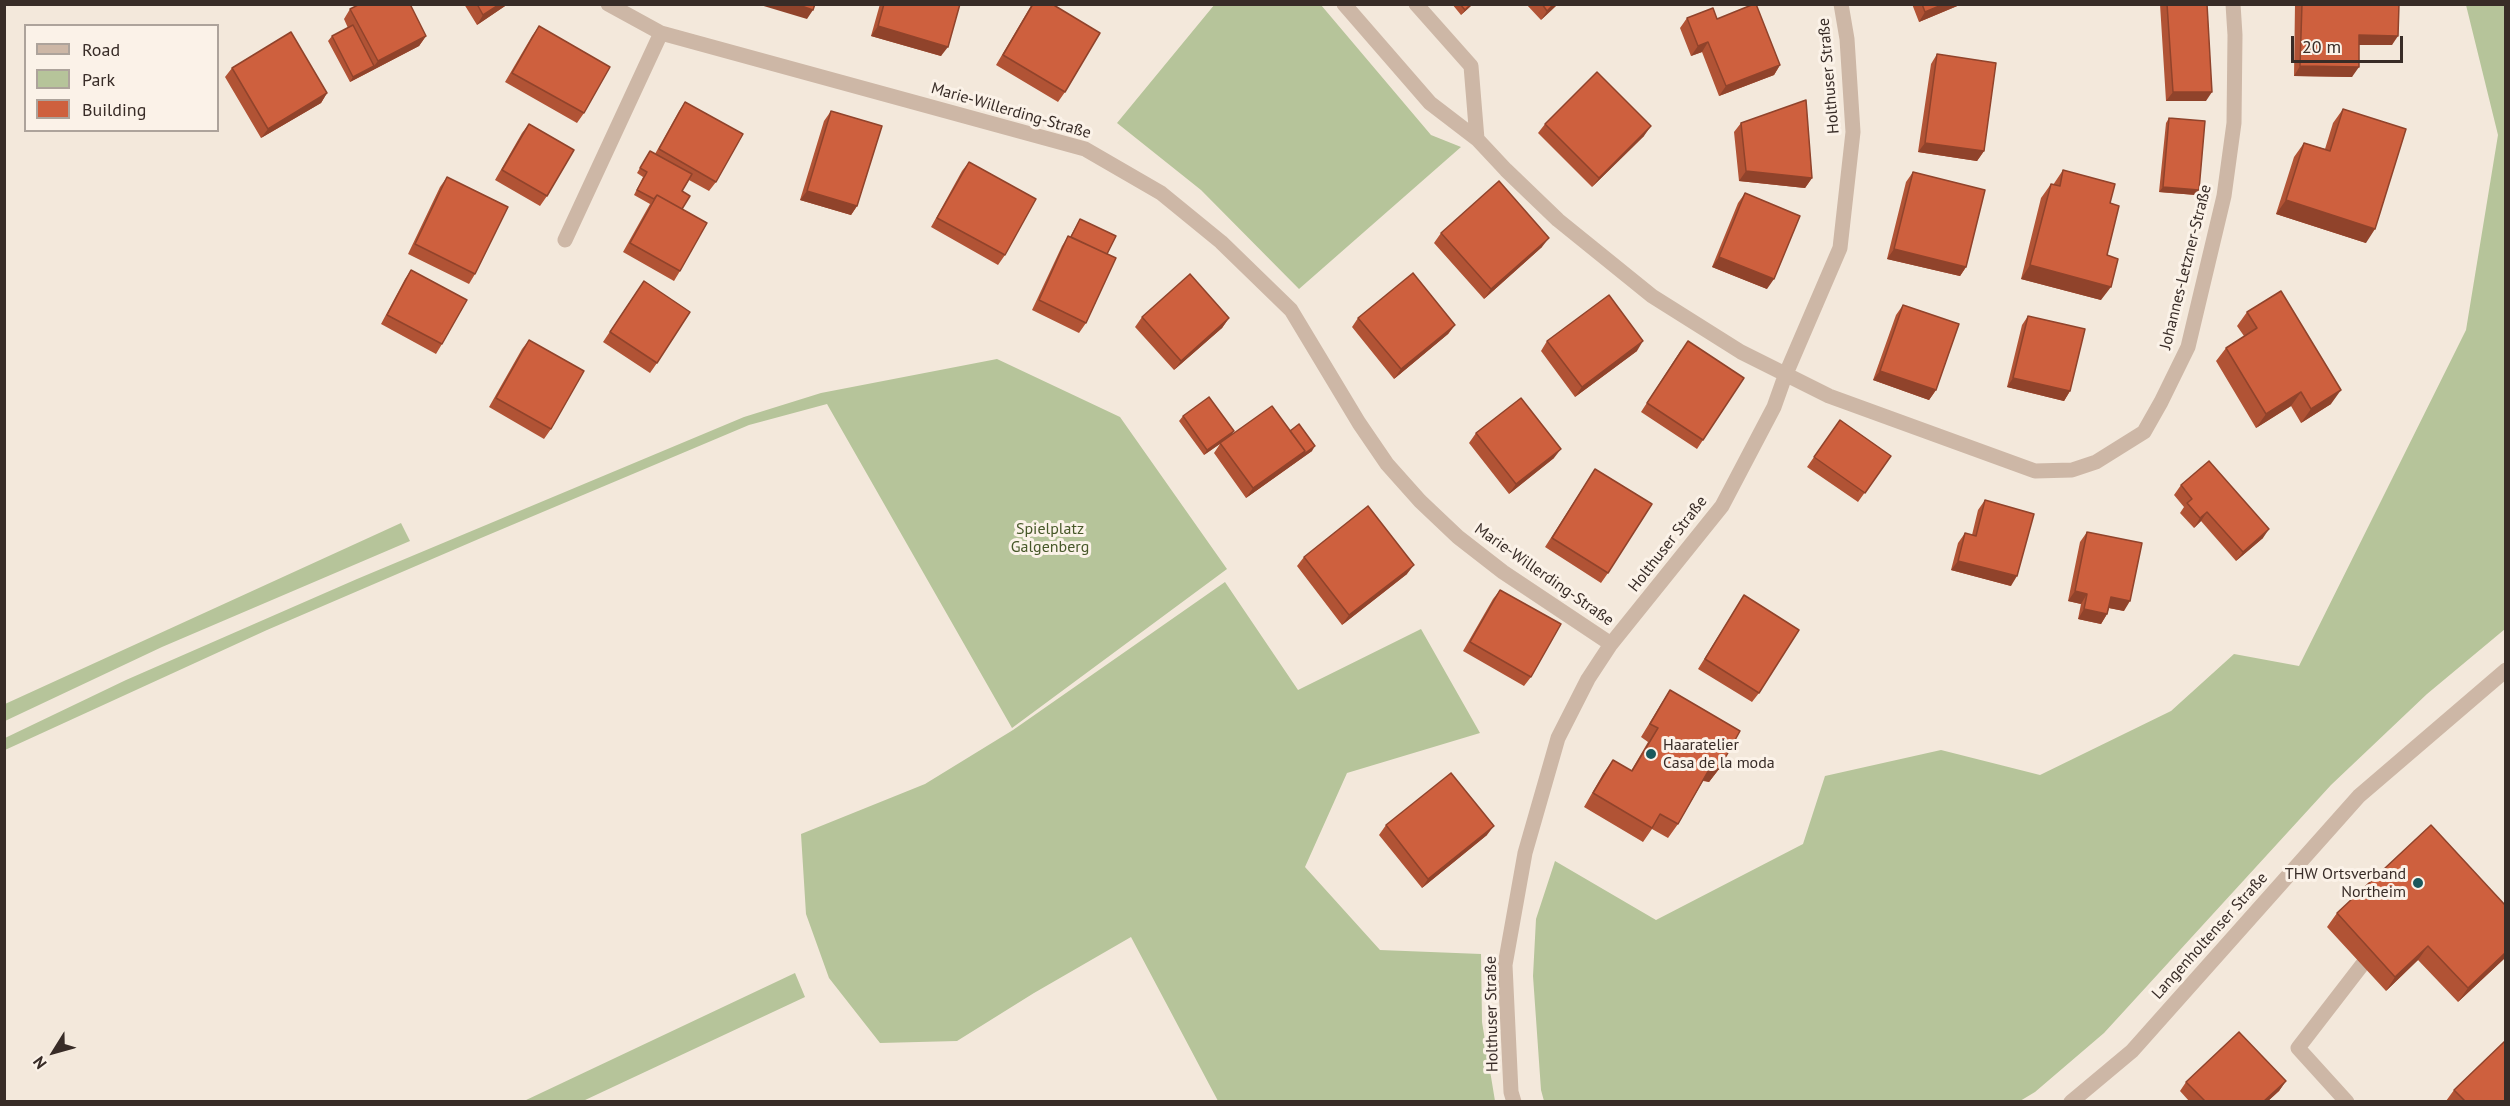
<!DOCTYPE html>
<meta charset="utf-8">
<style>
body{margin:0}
#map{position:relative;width:2510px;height:1106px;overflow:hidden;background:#f3e8db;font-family:"PT Sans",sans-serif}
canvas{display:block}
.frame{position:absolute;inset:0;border:6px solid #382c27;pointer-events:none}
.legend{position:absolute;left:24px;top:24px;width:195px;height:108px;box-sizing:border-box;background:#fbf2e8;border:2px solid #ada39b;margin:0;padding:8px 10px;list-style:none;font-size:18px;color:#382c27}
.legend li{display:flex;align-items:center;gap:12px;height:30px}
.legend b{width:30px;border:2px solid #ada39b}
.north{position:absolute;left:24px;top:1022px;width:60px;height:60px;-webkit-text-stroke:4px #fbf2e8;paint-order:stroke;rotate:233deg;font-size:16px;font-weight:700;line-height:24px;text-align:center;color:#382c27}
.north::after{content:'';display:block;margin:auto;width:21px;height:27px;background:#382c27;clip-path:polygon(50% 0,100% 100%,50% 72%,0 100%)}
.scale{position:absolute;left:2291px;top:36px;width:112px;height:27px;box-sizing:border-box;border:3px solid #382c27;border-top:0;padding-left:8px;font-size:18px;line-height:21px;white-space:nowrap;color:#382c27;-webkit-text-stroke:4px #fbf2e8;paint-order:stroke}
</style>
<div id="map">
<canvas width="2510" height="1106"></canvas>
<div class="frame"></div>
<ul class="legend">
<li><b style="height:8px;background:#cdb7a6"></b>Road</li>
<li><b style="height:16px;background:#b6c49a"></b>Park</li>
<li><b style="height:16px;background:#ce603e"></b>Building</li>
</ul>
<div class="north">N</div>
<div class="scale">20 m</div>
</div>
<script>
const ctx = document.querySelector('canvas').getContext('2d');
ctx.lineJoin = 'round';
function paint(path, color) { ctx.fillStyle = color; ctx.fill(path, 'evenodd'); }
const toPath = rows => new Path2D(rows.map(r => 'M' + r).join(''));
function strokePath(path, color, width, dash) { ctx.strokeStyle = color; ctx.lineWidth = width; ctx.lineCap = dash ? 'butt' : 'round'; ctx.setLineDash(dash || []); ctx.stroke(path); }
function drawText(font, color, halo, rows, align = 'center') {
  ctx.font = font + ' "PT Sans",sans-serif'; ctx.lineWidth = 6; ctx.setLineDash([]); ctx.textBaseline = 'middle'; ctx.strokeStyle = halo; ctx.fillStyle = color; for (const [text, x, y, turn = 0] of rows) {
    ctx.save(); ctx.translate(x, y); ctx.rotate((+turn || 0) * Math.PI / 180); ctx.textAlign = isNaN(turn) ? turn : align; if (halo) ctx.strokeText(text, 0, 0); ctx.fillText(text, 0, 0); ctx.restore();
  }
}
paint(toPath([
 [1215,4,1321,5,1431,135,1461,147,1299,289,1201,190,1117,123],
 [2466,5,2505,5,2505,629,2427,694,2331,785,2104,1033,2035,1092,2020,1101,1544,1101,1541,1090,1533,976,1536,919,1555,861,1656,920,1803,844,1825,776,1941,750,2040,775,2171,711,2234,654,2299,666,2466,330,2498,135],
 [997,359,1120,417,1227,569,1012,728,827,404,749,425,481,538,267,630,5,750,5,738,126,680,357,579,744,417,821,393],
 [401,523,410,541,162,647,5,721,5,704],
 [1225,582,1298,690,1421,629,1480,733,1347,773,1305,867,1380,950,1481,954,1482,1022,1495,1101,1218,1101,1131,937,1034,993,957,1041,880,1043,829,978,806,914,801,834,925,784,1013,730],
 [795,973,805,997,583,1101,524,1101]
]), '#b6c49a');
strokePath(toPath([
 [608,4,661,33,1085,149,1161,193,1221,242,1291,310,1359,423,1387,464,1420,501,1458,537,1503,572,1611,644],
 [1344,4,1430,103,1477,139,1506,170,1558,220,1652,296,1741,352,1829,396,2035,471,2072,470,2096,462,2144,432,2161,402,2188,347,2224,196,2234,123,2235,35,2233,4],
 [1416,4,1471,66,1477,139],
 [565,240,661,33],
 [1514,1102,1511,1092,1505,965,1525,853,1558,738,1588,679,1611,644,1722,506,1774,407,1785,376,1840,248,1853,132,1847,39,1841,4],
 [2071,1102,2132,1051,2359,796,2506,670],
 [2347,1102,2298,1048,2362,965]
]), '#cdb7a6', 15);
paint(toPath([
 [464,4,508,4,477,25],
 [880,4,960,4,941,56,871,36],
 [1032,4,1052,4,1065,92,1058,102,996,65],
 [1452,4,1473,4,1461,15],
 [1526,4,1558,4,1541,20],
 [1912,4,1962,4,1919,22],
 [2160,4,2207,4,2206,101,2166,101],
 [2295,4,2399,4,2392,45,2359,45,2352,77,2294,76],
 [350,9,426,36,419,46,350,82,328,41,332,36,348,28,344,19],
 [1687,18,1717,19,1780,65,1774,75,1719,96,1702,52,1691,56,1680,28],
 [539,26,584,113,577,123,505,82,532,36],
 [1937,54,1984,151,1977,161,1918,152,1931,64],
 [232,68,327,93,321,103,261,138,225,77],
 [685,102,716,182,709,191,689,180,682,191,680,271,674,281,623,252,650,204,634,195,643,177,637,173,650,151,655,154,679,111],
 [2343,109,2366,243,2276,214,2294,157,2304,143,2325,149,2333,123],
 [831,111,857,206,851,215,800,200,824,121],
 [2169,118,2196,195,2159,192,2166,123],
 [1741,123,1812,178,1805,188,1739,181,1734,132],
 [529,124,547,196,540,206,495,180,522,133],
 [1545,124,1644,136,1592,187,1538,133],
 [969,162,1005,255,998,265,931,227,962,171],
 [2063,170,2110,203,2101,300,2021,279,2041,198,2051,184,2053,185],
 [1913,172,1966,267,1960,276,1887,259,1906,182],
 [447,177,475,274,469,284,408,254,440,187],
 [1745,193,1767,289,1712,267,1738,203],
 [1080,219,1107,254,1086,323,1079,333,1032,310,1062,246,1068,236,1070,237],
 [1441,233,1542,247,1484,299,1434,243],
 [411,270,442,344,436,354,381,324,405,279],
 [637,291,657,363,650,373,603,342],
 [1903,305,1936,390,1929,400,1873,380,1896,315],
 [2247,312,2331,404,2301,423,2291,406,2256,428,2216,361,2226,348,2244,336,2237,326],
 [2028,316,2070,391,2064,401,2007,387,2022,325],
 [1142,317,1229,318,1222,328,1174,370,1135,327],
 [1358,318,1455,325,1448,334,1394,379,1352,327],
 [529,340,551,429,544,439,489,407,522,349],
 [1547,341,1637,351,1575,397,1541,351],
 [1681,350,1703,440,1697,449,1641,412],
 [1183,416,1234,431,1231,435,1290,431,1312,451,1246,498,1214,453,1220,444,1204,455,1179,421],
 [1840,420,1891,456,1858,502,1807,467],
 [1476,433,1554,458,1509,494,1469,443],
 [1595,469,1608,573,1601,583,1545,547],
 [2181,485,2263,538,2236,561,2201,521,2194,528,2180,513,2184,507,2174,495],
 [1985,500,2011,586,1951,570,1958,543,1965,533,1972,535,1978,510],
 [2087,532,2124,611,2109,608,2107,614,2101,624,2078,619,2081,604,2068,601,2080,542],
 [1304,557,1407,574,1342,625,1297,566],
 [1500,590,1531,677,1524,686,1463,651,1493,599],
 [1744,595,1759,693,1752,702,1698,669],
 [1670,690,1719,769,1709,782,1703,781,1678,824,1668,838,1652,829,1643,842,1584,807,1603,774,1613,760,1631,771,1648,742,1641,737,1661,704],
 [1386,825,1487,835,1422,888,1379,835],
 [2337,913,2505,958,2458,1002,2418,960,2386,991,2327,927],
 [2286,1081,2279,1091,2268,1101,2189,1101,2180,1091,2186,1082],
 [2454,1090,2505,1101,2446,1101]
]), '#b15335');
paint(toPath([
 [500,4,508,4,477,25,483,15],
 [757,4,796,4,813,10,807,19],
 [1471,4,1473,4,1461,15,1465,10],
 [1554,4,1558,4,1541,20,1547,11],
 [1944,4,1962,4,1919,22,1925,12],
 [878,26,948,47,941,56,871,36],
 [2359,35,2398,36,2392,45,2353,45],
 [426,36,419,46,350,82,353,77,374,66,378,61],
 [1708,42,1702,52,1691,56,1698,46],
 [1780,65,1774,75,1719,96,1726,86],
 [2300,66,2359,67,2352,77,2294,76],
 [2173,92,2212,92,2206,101,2166,101],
 [327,93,321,103,261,138,268,129],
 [1651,126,1644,136,1592,187,1599,178],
 [1925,143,1984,151,1977,161,1918,152],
 [1746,171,1812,178,1805,188,1739,181],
 [2163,187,2199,190,2196,195,2159,192],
 [807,191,857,206,851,215,800,200],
 [2286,200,2375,229,2366,243,2276,214],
 [1549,238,1542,247,1484,299,1491,289],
 [1894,249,1966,267,1960,276,1887,259],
 [1719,257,1774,279,1767,289,1712,267],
 [2030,265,2111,287,2101,300,2021,279],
 [1229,318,1222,328,1174,370,1181,361],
 [1455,325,1448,334,1394,379,1401,369],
 [1643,341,1637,351,1575,397,1582,387],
 [1880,371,1936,390,1929,400,1873,380],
 [2013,378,2070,391,2064,401,2007,387],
 [2341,390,2331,404,2301,423,2311,409],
 [2301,392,2291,406,2256,428,2266,414],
 [1234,431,1231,436,1204,455,1207,450],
 [1315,446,1312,451,1246,498,1253,488,1305,451],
 [1561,449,1554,458,1509,494,1516,484],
 [2207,512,2201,521,2194,528,2200,518],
 [2269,529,2263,538,2236,561,2243,552],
 [1958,561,2017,576,2011,586,1951,570],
 [1414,565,1407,574,1342,625,1349,615],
 [2075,591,2087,594,2081,604,2068,601],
 [2111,597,2130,601,2124,611,2104,607],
 [2084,609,2107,614,2101,624,2078,619],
 [1711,766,1719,769,1709,782,1702,780],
 [1494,826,1487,835,1422,888,1428,879],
 [2428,946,2418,960,2386,991,2395,977],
 [2505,953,2505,958,2458,1002,2468,988],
 [2286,1081,2279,1091,2268,1101,2264,1101]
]), '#90432b');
const building = toPath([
 [360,4,410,4,426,36,378,61,350,9,360,4],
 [477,4,500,4,483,15,477,4],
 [796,4,815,4,813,10,796,4],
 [884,4,960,4,948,47,878,26,884,4],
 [1033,4,1052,4,1100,33,1065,92,1003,55,1033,4],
 [1460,4,1471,4,1465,10,1460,4],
 [1542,4,1554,4,1547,11,1542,4],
 [1754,4,1756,4,1780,65,1726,86,1708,42,1698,46,1687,18,1713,8,1717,19,1754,4],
 [1922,4,1944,4,1925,12,1922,4],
 [2167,4,2207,4,2212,92,2173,92,2167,4],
 [2302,4,2399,4,2398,36,2359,35,2359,67,2300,66,2302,4],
 [353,25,374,66,353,77,332,36,353,25],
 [539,26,610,67,584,113,512,73,539,26],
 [291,32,327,93,268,129,232,68,291,32],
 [1937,54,1996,63,1984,151,1925,143,1937,54],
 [1597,72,1651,126,1599,178,1545,124,1597,72],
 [1806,100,1812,178,1746,171,1741,123,1806,100],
 [685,102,743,134,716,182,659,149,685,102],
 [2343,109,2406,129,2375,229,2286,200,2304,143,2330,151,2343,109],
 [831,111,882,126,857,206,807,191,831,111],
 [2169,118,2205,121,2199,190,2163,187,2169,118],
 [529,124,574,150,547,196,502,170,529,124],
 [650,151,692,174,682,191,690,196,682,209,657,195,654,199,637,190,647,172,640,168,650,151],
 [969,162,1036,199,1005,255,937,218,969,162],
 [2063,170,2115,184,2110,203,2119,206,2107,255,2118,259,2111,287,2030,265,2051,184,2060,186,2063,170],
 [1913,172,1985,190,1966,267,1894,249,1913,172],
 [447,177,508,207,475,274,415,244,447,177],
 [1499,181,1549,238,1491,289,1441,233,1499,181],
 [1745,193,1800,216,1774,279,1719,257,1745,193],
 [657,195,707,223,680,271,630,243,657,195],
 [1080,219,1116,236,1107,254,1071,237,1080,219],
 [1068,236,1116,258,1086,323,1039,300,1068,236],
 [411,270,467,300,442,344,387,315,411,270],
 [1413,273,1455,325,1401,369,1358,318,1413,273],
 [1190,274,1229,318,1181,361,1142,317,1190,274],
 [644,281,690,312,657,363,610,332,644,281],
 [2281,291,2341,390,2311,409,2301,392,2266,414,2226,348,2257,328,2247,312,2281,291],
 [1609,295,1643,341,1582,387,1547,341,1609,295],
 [1903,305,1959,324,1936,390,1880,371,1903,305],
 [2028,316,2085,329,2070,391,2013,378,2028,316],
 [529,340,584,371,551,429,496,398,529,340],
 [1688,341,1744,378,1703,440,1647,403,1688,341],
 [1209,397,1234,431,1207,450,1183,416,1209,397],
 [1521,398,1561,449,1516,484,1476,433,1521,398],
 [1272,406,1305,451,1253,488,1220,443,1272,406],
 [1840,420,1891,456,1865,493,1814,457,1840,420],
 [1299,424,1315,446,1301,456,1305,451,1290,431,1299,424],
 [2209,461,2269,529,2243,552,2207,512,2200,518,2187,503,2192,499,2181,485,2209,461],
 [1595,469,1652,504,1608,573,1552,538,1595,469],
 [1985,500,2034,514,2017,576,1958,561,1965,533,1976,536,1985,500],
 [1368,506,1414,565,1349,615,1304,557,1368,506],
 [2087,532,2142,543,2130,601,2111,597,2107,614,2084,609,2087,594,2075,591,2087,532],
 [1500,590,1561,624,1531,677,1470,642,1500,590],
 [1744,595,1799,630,1759,693,1705,659,1744,595],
 [1670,690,1740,731,1719,769,1711,766,1678,824,1660,814,1652,828,1593,793,1613,760,1632,771,1658,728,1650,724,1670,690],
 [1451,773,1494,826,1428,879,1386,825,1451,773],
 [2431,825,2505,905,2505,953,2468,988,2428,946,2395,977,2337,913,2431,825],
 [2239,1032,2286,1081,2264,1101,2205,1101,2186,1082,2239,1032],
 [2505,1041,2505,1101,2465,1101,2454,1090,2505,1041]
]);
paint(building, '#ce603e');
strokePath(building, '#90432b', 1.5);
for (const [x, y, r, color] of [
 [1651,754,6,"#1a585c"],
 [2418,883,6,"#1a585c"]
]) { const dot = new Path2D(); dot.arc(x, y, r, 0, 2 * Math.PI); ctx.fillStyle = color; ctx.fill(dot); strokePath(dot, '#fbf2e8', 2); }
drawText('16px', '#382c27', '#fbf2e8', [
 ["Holthuser Straße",1829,76,-95],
 ["Marie-Willerding-Straße",1011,111,16],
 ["Johannes-Letzner-Straße",2186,267,-76],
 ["Holthuser Straße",1668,544,-52],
 ["Marie-Willerding-Straße",1544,575,35],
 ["Langenholtenser Straße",2210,936,-48],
 ["Holthuser Straße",1492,1014,-91]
]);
drawText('16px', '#475829', '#fbf2e8', [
 ["Spielplatz",1050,529],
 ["Galgenberg",1050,547]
]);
drawText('16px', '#382c27', '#fbf2e8', [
 ["Haaratelier",1663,745],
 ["Casa de la moda",1663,763],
 ["THW Ortsverband",2406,874,"right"],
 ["Northeim",2406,892,"right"]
], 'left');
</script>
